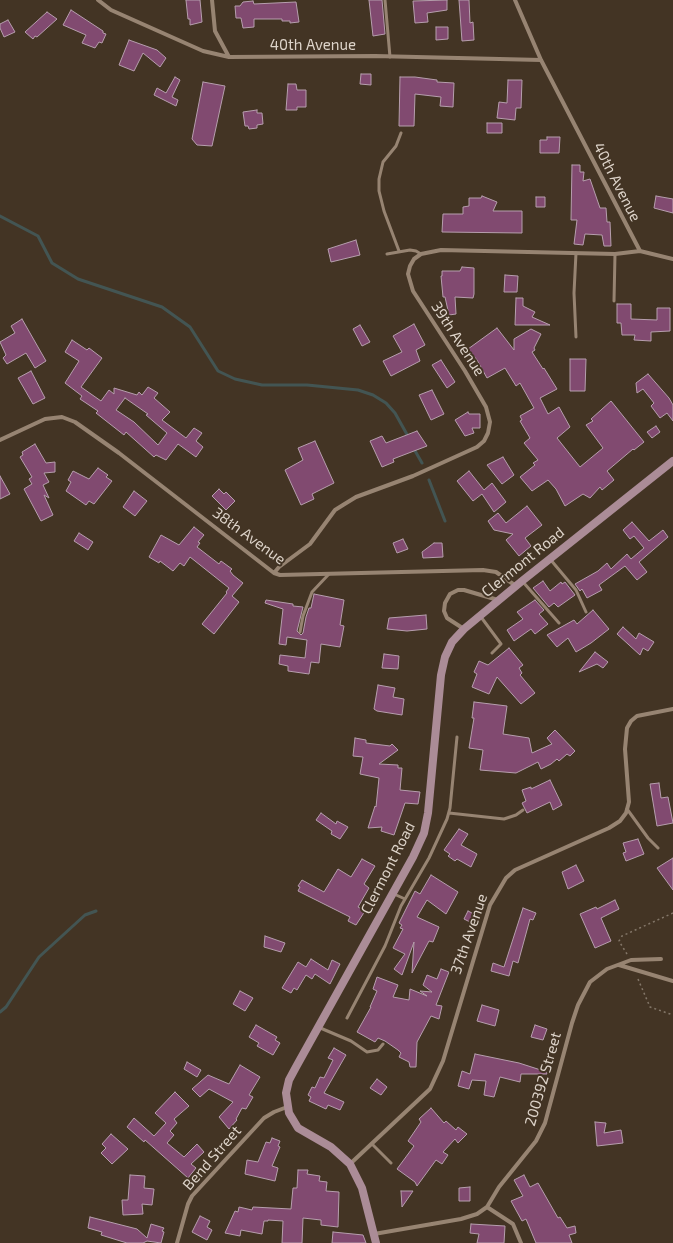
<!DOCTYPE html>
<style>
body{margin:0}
canvas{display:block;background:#433424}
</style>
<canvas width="673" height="1243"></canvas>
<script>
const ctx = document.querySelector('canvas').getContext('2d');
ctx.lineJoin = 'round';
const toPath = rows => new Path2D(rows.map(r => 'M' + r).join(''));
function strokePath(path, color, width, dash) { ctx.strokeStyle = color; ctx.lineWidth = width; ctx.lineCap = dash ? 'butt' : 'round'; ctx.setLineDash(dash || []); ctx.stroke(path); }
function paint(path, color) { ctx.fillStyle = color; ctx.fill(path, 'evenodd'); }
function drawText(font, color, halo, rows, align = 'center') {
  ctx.font = font + ' "Exo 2",sans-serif'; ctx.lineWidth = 4; ctx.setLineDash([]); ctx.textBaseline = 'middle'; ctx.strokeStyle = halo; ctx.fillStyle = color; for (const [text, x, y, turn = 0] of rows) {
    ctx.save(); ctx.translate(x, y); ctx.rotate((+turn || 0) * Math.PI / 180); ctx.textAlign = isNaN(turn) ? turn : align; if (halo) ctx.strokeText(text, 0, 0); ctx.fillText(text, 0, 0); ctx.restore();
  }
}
strokePath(toPath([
 [0,216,38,236,52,263,78,279,162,307,190,327,218,371,235,379,262,385,307,385,358,390,373,395,386,403,395,413,409,438],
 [414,449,422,463],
 [429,480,445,521],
 [0,1012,6,1007,39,957,85,915,96,911]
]), '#435553', 3);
const building = toPath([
 [186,0,200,0,202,22,190,25,190,19,188,19,186,0],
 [369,0,382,0,385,34,373,36,369,0],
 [447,0,447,10,427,13,428,22,415,23,413,1,447,0],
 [459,0,469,0,470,23,473,22,474,40,462,41,459,0],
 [253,1,254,4,296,2,299,22,290,23,290,21,282,21,282,19,254,19,254,27,243,28,241,18,236,18,235,6,240,6,243,2,253,1],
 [71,10,103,31,103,33,106,34,102,43,99,42,95,48,82,43,86,35,63,25,71,10],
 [47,12,57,19,37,37,35,36,33,39,25,32,47,12],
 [8,20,15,32,4,37,0,28,0,24,8,20],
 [436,27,448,27,448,39,436,40,436,27],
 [129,40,157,50,166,58,160,67,143,53,134,71,119,65,129,40],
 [361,74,371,74,371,85,360,84,361,74],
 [175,77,180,80,172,97,178,100,176,106,154,95,157,88,166,93,175,77],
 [400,77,415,77,437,80,437,82,454,83,453,107,440,106,441,97,415,94,414,126,399,126,400,77],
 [508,80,522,80,521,108,516,108,515,120,497,118,499,102,507,103,508,80],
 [203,82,225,86,212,146,197,145,192,139,203,82],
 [288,84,296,84,297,90,306,90,306,107,297,107,297,110,286,110,288,84],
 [257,110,257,113,262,113,263,124,257,125,257,128,249,129,248,126,245,126,243,112,257,110],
 [487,123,502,123,502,133,487,133,487,123],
 [547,137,560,137,559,153,540,153,540,140,547,140,547,137],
 [572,165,580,165,580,172,584,172,583,181,590,179,600,208,606,208,607,222,610,222,611,246,604,246,602,235,585,234,583,245,574,244,577,220,571,220,572,165],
 [482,196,497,202,493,211,522,211,522,233,442,232,443,214,463,214,463,207,469,206,469,198,481,198,482,196],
 [656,196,673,199,673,213,654,208,656,196],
 [536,197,545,197,545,207,536,207,536,197],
 [356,240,360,255,331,262,328,249,356,240],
 [462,267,474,268,474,294,473,298,455,297,456,314,449,315,445,297,443,297,441,276,442,276,442,271,460,271,462,267],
 [505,275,518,276,517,292,504,292,505,275],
 [516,298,523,298,523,306,535,312,532,317,550,325,515,325,516,298],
 [617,304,631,304,631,319,657,320,657,308,670,308,670,331,651,332,651,341,634,340,635,335,622,335,621,323,617,323,617,304],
 [22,319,46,361,35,368,26,353,7,364,3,358,6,355,0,342,15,333,11,326,22,319],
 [414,324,425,345,416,350,420,361,391,376,383,361,402,352,393,336,414,324],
 [360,325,370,342,362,346,353,329,360,325],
 [497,328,514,350,514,339,531,329,541,334,534,348,535,350,532,352,543,369,544,368,557,389,540,398,548,414,559,407,570,427,557,438,580,467,603,448,586,425,593,421,591,419,611,401,644,442,634,450,633,449,607,471,614,480,602,490,600,487,590,498,583,494,565,506,556,489,548,480,532,491,520,477,535,465,533,463,538,460,524,443,530,438,520,421,522,420,520,416,534,408,520,383,516,386,505,368,487,378,477,360,468,349,497,328],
 [72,340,87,350,89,348,102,358,81,387,101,401,109,390,114,394,114,388,137,395,139,392,142,395,148,387,158,393,154,398,170,412,162,420,186,438,194,428,202,433,196,441,203,447,196,457,178,444,166,460,156,455,154,457,126,432,124,435,96,413,98,411,80,399,82,396,65,383,79,361,65,352,72,340],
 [125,398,148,414,146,415,167,433,158,445,134,422,116,410,125,398],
 [570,359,586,359,585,391,570,391,570,359],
 [441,360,455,382,447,388,432,365,441,360],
 [31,371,45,398,33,404,18,378,31,371],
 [648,374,669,398,673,405,673,421,667,413,660,418,651,406,654,403,643,389,637,393,636,383,648,374],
 [432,390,444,414,431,420,419,395,432,390],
 [468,412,469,414,480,414,480,428,472,428,474,433,465,436,455,420,468,412],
 [656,426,660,432,652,438,647,432,656,426],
 [417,431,427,446,393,459,394,462,382,467,370,441,382,436,386,443,417,431],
 [315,441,334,483,312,494,314,499,301,505,285,470,303,460,298,448,315,441],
 [35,444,46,463,55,462,55,472,44,473,49,482,43,485,49,498,44,495,53,515,41,521,24,489,32,484,29,479,32,477,20,457,23,455,22,452,35,444],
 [503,457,514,475,502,484,487,465,503,457],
 [98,468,108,475,106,477,112,481,94,504,89,501,86,505,66,491,71,482,68,480,73,471,89,479,98,468],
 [469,471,484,490,492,483,506,502,494,512,482,494,473,501,457,481,469,471],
 [0,476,10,494,0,499,0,476],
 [219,489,224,494,226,492,235,501,226,510,212,496,219,489],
 [134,491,147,501,135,516,123,507,134,491],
 [527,506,542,525,525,538,531,546,519,556,506,540,513,534,494,530,488,521,498,513,506,523,527,506],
 [632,522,649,541,663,530,668,537,639,562,647,572,637,580,625,566,599,585,602,590,587,598,582,589,580,591,575,584,598,571,607,563,611,569,627,554,631,559,644,548,634,536,630,539,623,530,632,522],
 [194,527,204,535,198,542,200,543,197,547,219,564,221,561,232,569,230,571,233,575,243,583,232,596,239,602,214,634,202,624,227,593,226,592,229,588,190,557,184,566,180,563,173,571,160,561,159,563,149,557,161,535,179,545,194,527],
 [79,533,93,542,88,550,74,541,79,533],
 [403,539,408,549,397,553,393,543,403,539],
 [434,543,442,543,443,557,423,558,422,552,434,543],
 [543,581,550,591,561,582,562,584,565,582,575,595,558,607,554,603,549,607,533,588,543,581],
 [314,594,344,600,340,625,344,626,340,647,321,644,319,663,311,662,309,674,288,671,288,666,279,664,280,655,305,658,307,640,287,637,286,645,279,644,283,609,265,603,266,600,293,604,293,606,303,607,297,631,301,635,303,633,306,617,309,608,311,608,314,594],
 [535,600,544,610,539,614,548,624,535,634,531,629,514,641,507,630,523,619,517,612,535,600],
 [593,610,609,629,591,643,576,652,568,638,557,647,547,635,574,620,577,624,593,610],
 [426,615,427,629,407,631,387,629,389,618,426,615],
 [623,627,636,639,639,633,654,642,648,651,643,648,640,655,617,634,623,627],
 [509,648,523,665,519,668,522,673,520,675,535,693,521,704,497,677,489,694,472,687,477,674,474,672,479,661,488,665,509,648],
 [595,652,608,662,603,668,597,664,579,672,595,652],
 [384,654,399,656,398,669,382,668,384,654],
 [378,685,395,688,393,697,404,699,402,715,377,711,374,709,378,685],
 [474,702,507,706,503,734,529,738,532,753,552,744,547,738,555,730,575,751,570,756,567,754,559,761,557,759,551,764,541,769,538,762,516,773,480,770,483,750,469,748,474,718,472,718,474,702],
 [355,738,366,740,366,743,390,746,392,744,398,750,379,764,398,765,398,768,402,768,400,790,420,792,418,804,405,803,394,835,381,831,382,827,368,828,375,806,376,807,379,778,360,774,363,757,353,756,355,738],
 [550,780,562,805,553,810,550,802,527,813,522,803,526,801,522,790,531,787,531,789,550,780],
 [659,783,661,798,668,797,673,823,657,826,650,784,659,783],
 [321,813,336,824,337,821,348,827,340,839,331,834,332,831,316,820,321,813],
 [459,829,468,834,461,845,477,854,471,867,457,859,455,861,448,856,450,854,444,850,459,829],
 [638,839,644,854,626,861,623,853,626,852,623,843,638,839],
 [673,858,673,890,657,868,673,858],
 [362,859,375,866,364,884,369,888,358,907,365,911,356,925,348,921,350,917,298,891,300,887,298,886,302,880,324,892,338,869,351,877,362,859],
 [576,865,584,881,568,889,562,872,576,865],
 [431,875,458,892,446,914,427,900,417,917,439,927,433,942,429,941,412,973,414,942,402,975,394,969,405,954,393,948,403,929,400,928,402,925,399,923,415,891,420,894,431,875],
 [615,900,619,909,601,918,611,941,595,948,580,914,596,907,597,909,615,900],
 [523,908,536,913,533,920,530,919,518,963,513,961,509,976,491,971,493,963,504,967,523,908],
 [468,911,476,915,472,923,464,919,468,911],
 [265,936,285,943,281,952,264,947,265,936],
 [311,959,328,970,332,960,340,964,330,984,315,974,312,979,306,975,297,990,294,988,291,993,282,988,298,962,306,967,311,959],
 [441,969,449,972,436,1005,442,1006,439,1019,431,1016,417,1042,416,1067,410,1067,409,1062,399,1057,401,1053,398,1050,385,1041,378,1038,375,1042,357,1032,371,1007,370,1007,377,991,373,989,377,977,398,985,393,997,409,1000,410,989,427,996,420,991,432,992,423,985,427,975,437,979,441,969],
 [240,991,253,998,245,1011,233,1004,240,991],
 [482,1005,499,1010,495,1026,477,1021,482,1005],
 [256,1025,277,1037,275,1040,280,1043,273,1055,257,1046,259,1043,249,1037,256,1025],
 [535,1025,547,1029,543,1040,531,1037,535,1025],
 [334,1048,346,1055,324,1093,344,1102,340,1110,328,1105,326,1109,309,1101,311,1097,308,1095,312,1087,315,1088,320,1077,324,1078,333,1060,328,1058,334,1048],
 [475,1054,519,1063,547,1072,547,1074,521,1074,520,1082,500,1077,494,1097,484,1095,486,1081,472,1080,469,1089,458,1086,462,1071,470,1074,475,1054],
 [187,1062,201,1070,197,1077,184,1069,187,1062],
 [240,1065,260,1077,249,1095,253,1097,246,1109,242,1108,236,1119,237,1120,229,1129,219,1117,233,1102,209,1089,200,1097,192,1089,208,1075,229,1084,240,1065],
 [377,1079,387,1087,381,1095,370,1088,377,1079],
 [175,1092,189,1106,174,1119,177,1123,170,1131,174,1135,167,1143,184,1157,197,1144,204,1152,191,1164,196,1168,188,1178,145,1140,144,1142,127,1127,134,1118,154,1136,166,1123,155,1113,175,1092],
 [431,1108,444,1123,446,1121,456,1130,458,1127,467,1134,458,1143,455,1139,443,1152,448,1155,442,1164,436,1160,417,1186,415,1182,397,1169,414,1146,408,1141,421,1122,419,1119,431,1108],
 [595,1122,606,1123,604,1133,621,1130,623,1143,597,1146,595,1122],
 [111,1134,128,1149,112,1164,101,1153,106,1148,102,1144,111,1134],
 [272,1138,280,1141,278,1146,280,1147,272,1166,278,1168,275,1181,245,1174,247,1160,258,1162,266,1142,270,1143,272,1138],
 [298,1170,308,1170,307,1174,320,1176,319,1181,327,1182,326,1191,339,1192,338,1227,321,1225,321,1220,303,1218,302,1243,282,1243,283,1221,268,1220,268,1221,264,1221,262,1234,241,1230,240,1236,225,1233,235,1211,238,1212,239,1207,252,1210,253,1207,291,1209,293,1188,297,1188,298,1170],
 [130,1175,145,1176,144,1188,154,1189,152,1205,142,1204,143,1214,123,1215,122,1200,128,1200,130,1175],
 [524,1175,530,1187,538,1183,558,1218,560,1217,567,1228,575,1226,576,1233,569,1235,572,1243,536,1243,526,1219,522,1221,511,1201,523,1196,514,1180,524,1175],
 [470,1187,470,1201,459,1201,459,1188,470,1187],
 [401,1191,413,1191,402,1207,401,1191],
 [200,1216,210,1221,207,1227,212,1230,207,1240,192,1232,200,1216],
 [90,1217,137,1229,147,1238,151,1224,164,1228,162,1231,164,1232,161,1243,147,1241,143,1243,127,1243,101,1235,102,1232,88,1228,90,1217],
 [471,1224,505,1226,504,1243,477,1243,479,1234,470,1233,471,1224],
 [333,1232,363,1235,366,1243,332,1243,333,1232]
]);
paint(building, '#814a70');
strokePath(building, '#b69ead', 1);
strokePath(toPath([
 [627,954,619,941,622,936,673,913],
 [638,979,650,1007,673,1015]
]), '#847769', 1.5, [2, 3]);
strokePath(toPath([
 [385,0,390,57],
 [399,251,384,211,379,191,379,179,383,162,396,146,401,133],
 [576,253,574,293,576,337],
 [387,254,410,250,416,251,421,254],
 [614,301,615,254],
 [550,559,576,590,586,612],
 [523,582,559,623],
 [481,617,501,644,492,653],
 [300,632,303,616,312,592,329,574],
 [627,809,648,838,658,848],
 [449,813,504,819,516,815,523,810],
 [394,894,405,899],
 [347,1018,385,946,401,906,429,858,447,819,450,808,457,737],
 [318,1027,351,1041,367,1052,378,1050,383,1044],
 [372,1144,391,1163]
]), '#978472', 3);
strokePath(toPath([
 [98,0,111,10,203,51,229,57,375,56,541,60],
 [212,0,215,31,229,57],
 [515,0,541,60,640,251],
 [0,440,45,419,62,417,75,422,119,453,274,573,280,575,483,570,496,572,516,586],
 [274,573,279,567,310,544,335,510,343,505,356,497,413,476,477,447,484,441,488,433,490,422,486,407,465,371,413,291,408,274,410,266,414,259,421,254,441,250,615,254,640,251,673,259],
 [464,629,447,618,444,611,445,603,450,594,458,590,464,590,498,600],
 [619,965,673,981],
 [350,1164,430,1089,443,1061,490,905,506,878,515,870,609,828,620,821,626,813,629,802,625,749,627,728,631,721,637,716,673,709],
 [487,1207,513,1224,521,1243],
 [374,1234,461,1219,477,1214,487,1207,499,1187,536,1141,545,1123,572,1023,578,1005,590,982,607,969,631,960,661,959],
 [177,1243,188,1204,192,1196,264,1118,274,1112,287,1107]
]), '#978472', 4);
strokePath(toPath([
 [376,1243,362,1188,350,1164,331,1147,298,1128,289,1113,286,1093,289,1080,296,1067,413,857,424,833,428,813,441,675,445,657,452,642,464,629,522,581,673,461]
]), '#ab8c97', 8);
drawText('15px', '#ddd3c9', '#433424', [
 ["40th Avenue",313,45],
 ["40th Avenue",617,182,63],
 ["39th Avenue",458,339,57],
 ["38th Avenue",249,536,36],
 ["Clermont Road",523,562,-39],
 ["Clermont Road",388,868,-63],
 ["37th Avenue",469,934,-71],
 ["200392 Street",543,1079,-74],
 ["Bend Street",212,1158,-49]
]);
</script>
